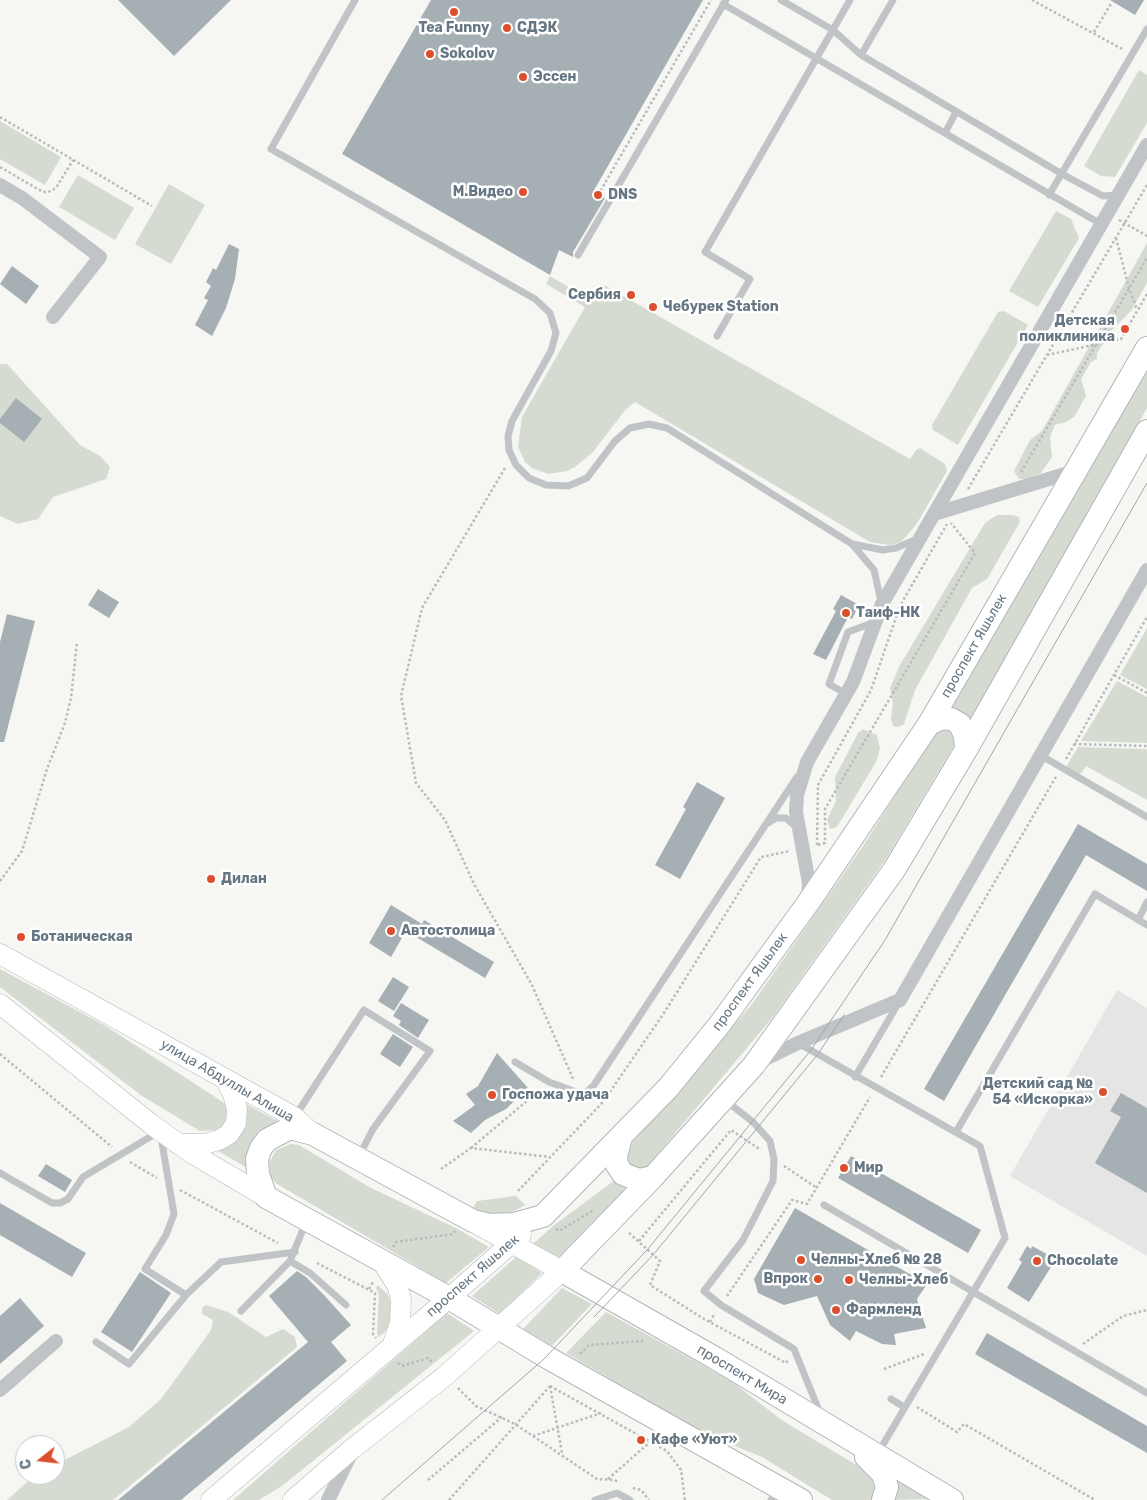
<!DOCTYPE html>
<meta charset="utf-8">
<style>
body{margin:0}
#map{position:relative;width:1147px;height:1500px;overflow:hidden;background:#f6f6f3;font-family:Rubik,sans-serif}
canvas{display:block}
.north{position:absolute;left:15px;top:1435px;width:50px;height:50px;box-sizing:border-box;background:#fff;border:1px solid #c2c9cd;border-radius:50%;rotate:254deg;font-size:14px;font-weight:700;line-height:20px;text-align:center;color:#667783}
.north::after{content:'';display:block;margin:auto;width:18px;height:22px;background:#dc4f2d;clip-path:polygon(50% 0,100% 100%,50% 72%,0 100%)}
</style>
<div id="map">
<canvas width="1147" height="1500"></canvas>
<div class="north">С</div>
</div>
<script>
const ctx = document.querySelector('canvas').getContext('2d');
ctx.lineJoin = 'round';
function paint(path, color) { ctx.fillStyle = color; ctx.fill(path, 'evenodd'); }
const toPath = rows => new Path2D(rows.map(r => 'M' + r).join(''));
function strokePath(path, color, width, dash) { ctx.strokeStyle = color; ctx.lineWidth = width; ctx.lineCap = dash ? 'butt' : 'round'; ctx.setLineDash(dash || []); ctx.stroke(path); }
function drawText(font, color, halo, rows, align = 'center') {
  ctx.font = font + ' Rubik,sans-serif'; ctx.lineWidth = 5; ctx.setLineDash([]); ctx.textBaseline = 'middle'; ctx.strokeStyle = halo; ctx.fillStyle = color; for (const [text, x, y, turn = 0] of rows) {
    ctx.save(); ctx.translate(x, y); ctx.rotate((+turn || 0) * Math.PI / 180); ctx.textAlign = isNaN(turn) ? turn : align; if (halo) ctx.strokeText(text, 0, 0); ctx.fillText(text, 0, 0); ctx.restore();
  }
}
paint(toPath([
 [1117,990,1147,1008,1147,1256,1010,1176]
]), '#e4e5e4');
paint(toPath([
 [1139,70,1147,75,1147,123,1115,177,1101,176,1084,166],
 [0,121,61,157,45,185,0,159],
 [78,175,134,208,115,240,59,207],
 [169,184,205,205,171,264,135,244],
 [1056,211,1071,219,1079,238,1038,307,1009,291],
 [1147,243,1147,283,1131,311,1110,332,1097,353,1097,359,1091,362,1081,379,1086,396,1074,417,1066,422,1055,425,1050,437,1052,457,1041,473,1027,479,1019,479,1014,471,1030,440,1042,431],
 [550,276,594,302,604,285,910,459,916,450,920,448,945,464,947,471,916,525,901,542,890,545,870,542,635,402,626,409,593,452,575,467,567,471,548,474,532,468,525,462,518,447,522,417,585,307,546,284],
 [1004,311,1028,325,958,445,933,430,932,425,998,312],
 [0,364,7,364,80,445,100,456,110,467,106,479,53,497,38,519,18,524,0,516],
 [1147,366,1147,408,969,723,947,710],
 [997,515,1012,515,1019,517,1020,522,987,579,972,588,915,690,904,724,899,727,893,726,891,719,893,703,890,688,900,665,985,523],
 [1147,628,1147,689,1120,675],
 [1117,681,1147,697,1147,743,1081,741],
 [949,726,957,741,886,859,773,1017,645,1169,634,1169,625,1157,629,1146,752,1004,865,843,938,728],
 [863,729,877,735,880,749,876,762,837,827,830,829,827,820,836,801,835,777,858,733],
 [1078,747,1147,749,1147,800,1086,766,1080,775,1066,767],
 [0,969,104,1025,223,1102,227,1108,228,1116,225,1125,218,1130,200,1131,142,1096,0,987],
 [246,1104,279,1122,249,1169,218,1151,238,1139,243,1128],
 [291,1144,299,1145,371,1188,456,1228,489,1247,446,1283,277,1184,271,1178,269,1163,276,1150],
 [615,1180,626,1189,559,1257,533,1244,553,1226],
 [516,1196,525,1205,505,1216,485,1214,473,1208,477,1201],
 [516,1257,542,1273,500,1314,472,1296],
 [378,1285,388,1295,392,1306,392,1317,389,1328,379,1337,377,1333,379,1294,376,1288],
 [562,1288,592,1304,552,1346,523,1329],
 [206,1305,228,1312,266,1337,283,1329,295,1337,297,1347,113,1500,7,1500,34,1476,55,1475,55,1465,129,1427,161,1399,211,1330,213,1320,202,1314,202,1308],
 [606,1312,731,1381,783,1421,868,1472,876,1483,873,1500,832,1500,762,1457,703,1433,566,1353],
 [447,1313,474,1331,282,1486,259,1500,233,1500],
 [895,1478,931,1499,894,1500]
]), '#d6dbd2');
paint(toPath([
 [118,0,231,0,174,56],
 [431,0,703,0,593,192,605,198,573,252,573,257,559,250,550,275,342,154],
 [1110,0,1144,0,1135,15],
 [229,244,239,249,235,279,226,308,212,336,195,325,208,300,204,298,211,286,206,282,213,268,216,270],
 [12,266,39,286,26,304,0,284],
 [16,398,42,419,24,442,0,423,0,419],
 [98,589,119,602,109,618,88,605],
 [841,595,859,605,852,619,848,617,826,660,813,654,836,611,833,609],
 [7,614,35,621,4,742,0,742,0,642],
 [697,782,725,798,680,879,655,865,686,809,683,807],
 [1078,824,1147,864,1147,891,1086,855,944,1101,924,1089],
 [391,905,422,924,424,920,494,962,485,978,406,931,391,957,369,943],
 [393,977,409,987,394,1011,378,1001],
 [401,1003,429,1020,418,1038,399,1025,401,1021,393,1016],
 [393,1034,413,1047,400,1067,380,1054],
 [497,1053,528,1088,506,1109,485,1120,471,1133,453,1121,475,1105,466,1094,478,1086],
 [1121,1093,1147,1108,1147,1193,1095,1163,1121,1117,1110,1111],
 [851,1156,981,1230,968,1253,838,1178],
 [46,1164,72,1180,65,1192,38,1176],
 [0,1203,86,1253,72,1277,0,1235],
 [795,1208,927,1284,917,1299,926,1328,894,1334,896,1345,882,1344,856,1331,850,1341,830,1325,817,1296,784,1305,758,1293,754,1279],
 [1027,1246,1031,1249,1032,1246,1056,1259,1029,1302,1007,1288,1022,1262,1019,1260],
 [297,1271,306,1277,324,1295,351,1325,331,1342,347,1361,181,1500,118,1500,308,1342,269,1296],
 [140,1272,171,1293,132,1352,101,1332],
 [20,1298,44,1326,0,1364,0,1316],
 [987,1333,1147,1426,1147,1453,975,1354]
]), '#a6afb4');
const secondary = toPath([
 [0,954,294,1117,313,1134],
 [0,1004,151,1124,193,1154,266,1197],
 [178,1144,205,1144,219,1140,229,1134,236,1123,237,1109,233,1094,226,1080],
 [383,1263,397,1285,401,1299,400,1323,393,1344],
 [211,1500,449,1298,521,1235],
 [293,1500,353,1448,445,1376,562,1271,475,1223]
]);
const primary = toPath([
 [929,724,942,718,951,719,960,724,965,736,966,750],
 [621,1137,616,1156,617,1165,623,1174,639,1180,653,1177],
 [866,1457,883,1474,887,1487,883,1500],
 [801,1500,550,1359,449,1298,266,1197,258,1174,257,1159,261,1148,267,1140,290,1128,313,1134,473,1221,490,1225,514,1224,543,1216,668,1088,720,1024,808,903,929,724,1147,348],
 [952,1500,715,1358,562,1271,653,1177,754,1065,894,870,966,750,1147,431]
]);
strokePath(secondary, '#b2b8bc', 21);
strokePath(primary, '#b1b6ba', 24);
strokePath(toPath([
 [1032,0,1124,50],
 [1094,32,1112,2],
 [0,117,152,206],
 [0,167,43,192,48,192,56,188,73,160],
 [598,195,711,0],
 [1119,220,1147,236],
 [1116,238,1129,288,1136,307,1139,309],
 [1047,355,1121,339,1147,294],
 [505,468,422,608,401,696,416,783,445,820,474,884,532,985,574,1081],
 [1021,472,1147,258],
 [968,489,1147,185],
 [1114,675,1147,693],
 [1074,744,1147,746],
 [1066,759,1147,617],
 [817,845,818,785,871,690,900,606,947,524],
 [818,845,825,843,825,809,975,553,951,523],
 [0,881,22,851,47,769,65,723,71,698,77,642],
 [0,1054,112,1147],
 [881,1077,1057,775],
 [471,1148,540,1090],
 [130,1162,157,1178],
 [784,1166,817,1188],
 [441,1169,471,1148,550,1157],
 [180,1190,278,1243],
 [518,1191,603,1102,664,1013,761,857,790,851],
 [556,1229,559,1231,594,1210],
 [629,1233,660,1261,650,1285,704,1319,786,1363,788,1360],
 [639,1241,731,1130,761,1150],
 [393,1247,396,1242,453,1234,455,1231],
 [317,1263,375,1293,373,1334,376,1338],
 [369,1289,373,1282],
 [727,1296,792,1200,807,1204,870,1097],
 [710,1322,715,1313],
 [1083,1344,1123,1316,1147,1310],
 [580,1354,589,1345,642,1341,644,1338],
 [398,1363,402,1366,428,1358,433,1363],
 [884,1369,924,1354],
 [550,1386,667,1451,681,1470,685,1500],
 [550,1386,562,1453],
 [458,1388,476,1406,515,1424,597,1479,614,1480,619,1482],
 [917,1407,957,1432,964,1424,1095,1500],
 [533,1436,601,1413],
 [608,1479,650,1442],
 [428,1480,502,1417],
 [633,1488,641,1490,649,1500],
 [449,1500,550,1386]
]), '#b8bbbd', 2.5, [2.5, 2.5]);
strokePath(toPath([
 [355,0,271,149,535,299,550,313,556,333,551,351,512,421,508,436,509,450,516,465,529,478,546,485,568,486,587,478,615,441,630,428,649,424,667,428,852,544,883,550,896,548,915,540],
 [781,0,833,30,861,55,1062,174,1103,196,1118,195],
 [723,4,1101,224],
 [861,55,893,0],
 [945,133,956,112],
 [1049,195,1147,29],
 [578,255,726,0],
 [717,336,750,279,705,252,850,0],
 [852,544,874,570,881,601],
 [846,694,829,684,848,632,875,622],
 [1040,755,1147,817],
 [768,823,776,818,786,818,797,828],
 [1138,920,1147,902],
 [798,1043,980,1146,1005,1238,878,1453],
 [515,1062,549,1082,579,1093,587,1092,594,1085,797,777],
 [855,1077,899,1002],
 [726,1101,753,1122,770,1141,774,1159,773,1181,743,1240,704,1291,721,1305,794,1349,820,1413],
 [296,1115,364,1010,430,1051,373,1129,359,1156],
 [956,1132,1095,894,1147,925],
 [0,1173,52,1203,60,1203,68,1199,83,1177,160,1131,174,1214,166,1235,145,1269,186,1295,221,1262,295,1252],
 [824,1205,1147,1393],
 [290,1261,310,1273,346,1305],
 [241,1311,290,1261,306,1222],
 [96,1342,129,1364,186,1295],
 [891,1399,904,1407],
 [595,1500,617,1493,630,1500],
 [771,1500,778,1490]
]), '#c0c4c7', 7);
strokePath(toPath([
 [0,185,22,198,100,257,53,317],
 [934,514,1075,471],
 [808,901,809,883,796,812,797,795,807,762,853,682,882,604,1147,145],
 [759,1062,798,1043,900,1000,1147,570],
 [0,1390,56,1341],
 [328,1500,351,1454]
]), '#c0c4c7', 14);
strokePath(secondary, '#fff', 20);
strokePath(primary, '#fff', 22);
strokePath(toPath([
 [594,1317,653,1255,818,1054,844,1015],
 [382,1500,544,1359,647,1250,811,1050,885,940,1147,483]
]), '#9fa6ab', 1);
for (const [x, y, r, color] of [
 [454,12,5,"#dc4f2d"],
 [507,28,5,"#dc4f2d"],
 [430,54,5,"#dc4f2d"],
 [523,77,5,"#dc4f2d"],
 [523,192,5,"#dc4f2d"],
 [598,195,5,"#dc4f2d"],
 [631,295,5,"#dc4f2d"],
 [653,307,5,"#dc4f2d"],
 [1125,329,5,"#dc4f2d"],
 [846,613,5,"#dc4f2d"],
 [211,879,5,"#dc4f2d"],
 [391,931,5,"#dc4f2d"],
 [21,937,5,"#dc4f2d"],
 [1103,1092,5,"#dc4f2d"],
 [492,1095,5,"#dc4f2d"],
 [844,1168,5,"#dc4f2d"],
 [801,1260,5,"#dc4f2d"],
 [1037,1261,5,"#dc4f2d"],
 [818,1279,5,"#dc4f2d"],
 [849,1280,5,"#dc4f2d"],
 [836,1310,5,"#dc4f2d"],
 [641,1440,5,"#dc4f2d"]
]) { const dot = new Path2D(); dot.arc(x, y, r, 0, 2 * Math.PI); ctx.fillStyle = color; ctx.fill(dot); strokePath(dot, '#fff', 2); }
drawText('bold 14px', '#667783', '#fff', [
 ["Tea Funny",454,28,"center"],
 ["СДЭК",517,28],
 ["Sokolov",440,54],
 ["Эссен",533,77],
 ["М.Видео",513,192,"right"],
 ["DNS",608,195],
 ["Сербия",621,295,"right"],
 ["Чебурек Station",663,307],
 ["Детская",1115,321,"right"],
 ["поликлиника",1115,337,"right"],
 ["Таиф-НК",856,613],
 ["Дилан",221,879],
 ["Автостолица",401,931],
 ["Ботаническая",31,937],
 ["Детский сад №",1093,1084,"right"],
 ["54 «Искорка»",1093,1100,"right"],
 ["Госпожа удача",502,1095],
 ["Мир",854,1168],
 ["Челны-Хлеб № 28",811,1260],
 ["Chocolate",1047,1261],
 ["Впрок",808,1279,"right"],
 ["Челны-Хлеб",859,1280],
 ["Фармленд",846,1310],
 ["Кафе «Уют»",651,1440]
], 'left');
drawText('14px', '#667783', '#fff', [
 ["проспект Яшьлек",974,646,-60],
 ["проспект Яшьлек",750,982,-54],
 ["улица Абдуллы Алиша",227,1081,30],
 ["проспект Яшьлек",473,1276,-41],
 ["проспект Мира",742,1375,31]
]);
</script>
